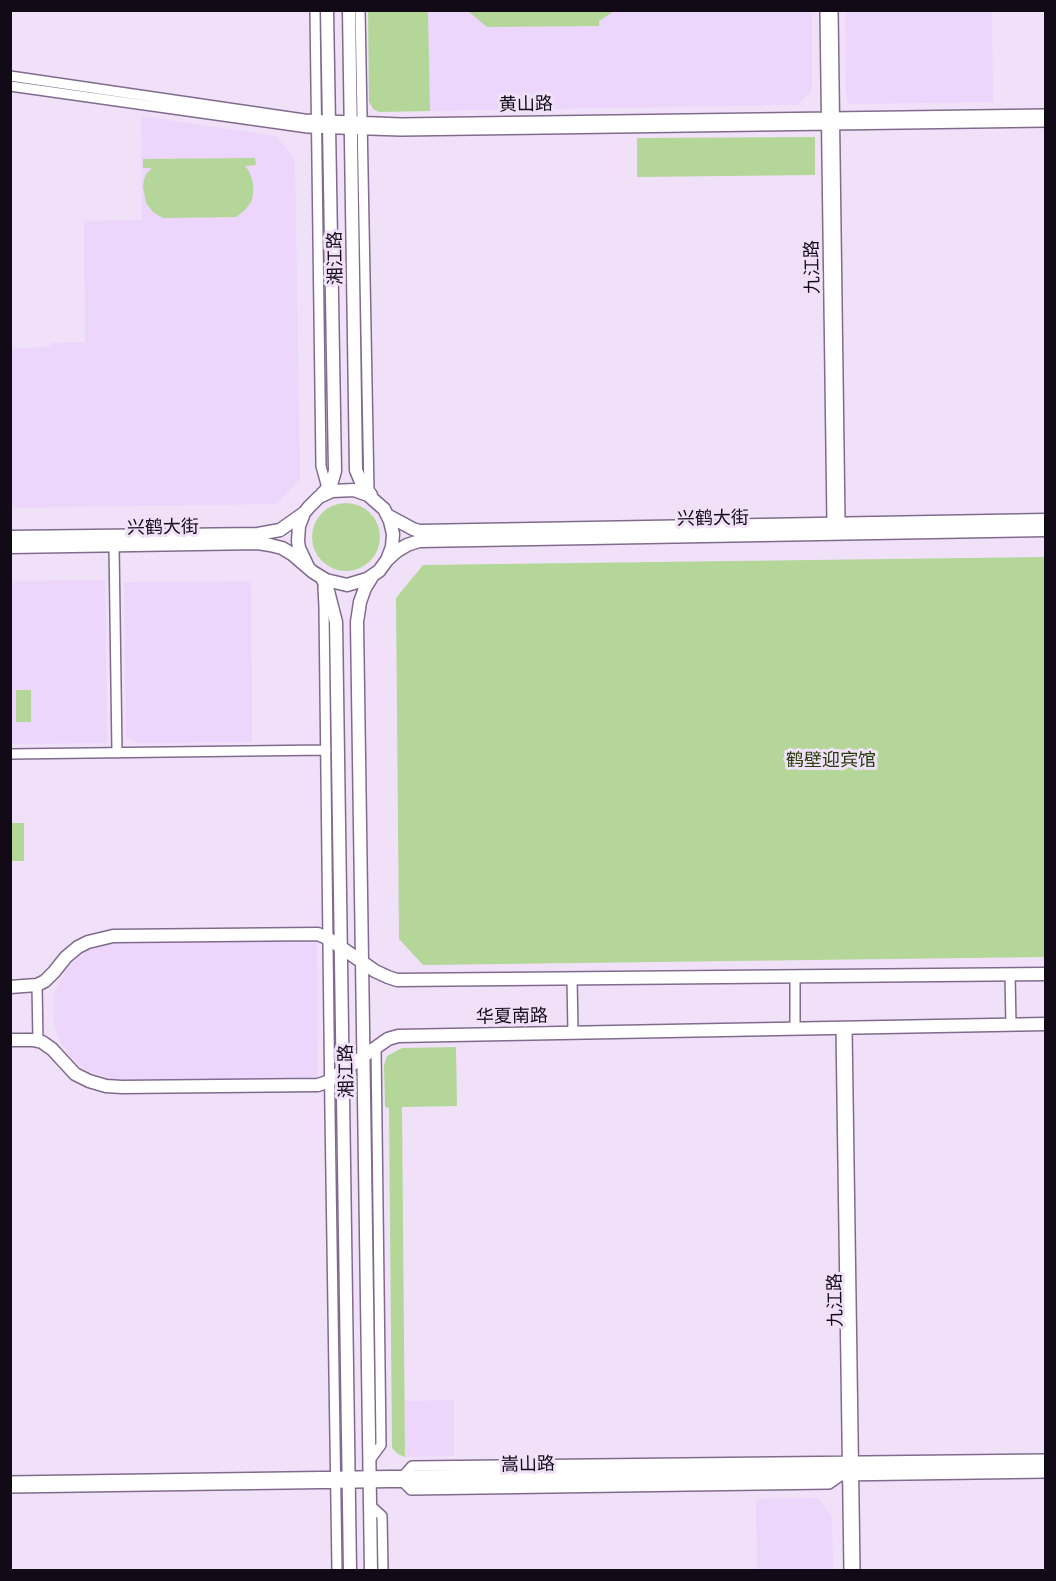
<!DOCTYPE html>
<meta charset="utf-8">
<style>
body{margin:0}
#map{position:relative;width:1056px;height:1581px;overflow:hidden;background:#f0e1f9;font-family:Barlow,sans-serif}
canvas{display:block}
.frame{position:absolute;inset:0;border:12px solid #120a17;pointer-events:none}
</style>
<div id="map">
<canvas width="1056" height="1581"></canvas>
<div class="frame"></div>
</div>
<script>
const ctx = document.querySelector('canvas').getContext('2d');
ctx.lineJoin = 'round';
function paint(path, color) { ctx.fillStyle = color; ctx.fill(path, 'evenodd'); }
const toPath = rows => new Path2D(rows.map(r => 'M' + r).join(''));
function strokePath(path, color, width, dash) { ctx.strokeStyle = color; ctx.lineWidth = width; ctx.lineCap = dash ? 'butt' : 'round'; ctx.setLineDash(dash || []); ctx.stroke(path); }
function drawText(font, color, halo, rows, align = 'center') {
  ctx.font = font + ' Barlow,"Noto Sans SC",sans-serif'; ctx.lineWidth = 6; ctx.setLineDash([]); ctx.textBaseline = 'middle'; ctx.strokeStyle = halo; ctx.fillStyle = color; for (const [text, x, y, turn = 0] of rows) {
    ctx.save(); ctx.translate(x, y); ctx.rotate((+turn || 0) * Math.PI / 180); ctx.textAlign = isNaN(turn) ? turn : align; if (halo) ctx.strokeText(text, 0, 0); ctx.fillText(text, 0, 0); ctx.restore();
  }
}
paint(toPath([
 [428,11,812,11,812,90,798,105,430,111],
 [845,11,992,11,993,102,853,104,848,103,846,93],
 [141,116,276,136,295,159,300,479,277,504,11,508,10,348,51,347,51,343,85,342,84,221,142,220],
 [105,580,107,743,11,744,10,581],
 [251,581,252,742,139,743,132,741,126,737,124,582],
 [317,939,318,1081,117,1082,82,1068,70,1056,58,1038,54,1022,53,997,58,984,67,969,77,959,90,949,116,941],
 [454,1400,454,1456,405,1457,405,1401],
 [818,1498,832,1517,833,1570,757,1570,756,1499]
]), '#ecd6fb');
paint(toPath([
 [368,11,428,11,430,111,379,112,373,109,369,102],
 [468,11,614,11,599,21,599,26,487,27],
 [815,137,815,175,637,177,637,138],
 [255,158,256,165,245,166,249,171,253,183,253,195,251,202,245,210,236,217,163,218,153,212,146,203,143,187,144,180,146,174,152,168,143,168,143,159],
 '312 537a34 34 0 1 1 68 0a34 34 0 1 1-68 0Z',
 [1045,557,1045,957,423,965,399,939,396,598,423,565],
 [16,690,31,690,31,722,16,722],
 [11,823,24,823,24,861,11,861],
 [456,1047,457,1106,402,1107,405,1457,398,1454,392,1448,389,1108,385,1107,384,1065,387,1056,402,1048]
]), '#b4d698');
const minor = toPath([
 [315,10,321,466,327,488],
 [360,10,369,492],
 [825,10,832,523],
 [833,10,840,523],
 [10,76,304,119,401,123,1046,114],
 [10,86,308,128,401,131,1046,122],
 [114,545,117,753],
 [323,587,324,607,330,1112,337,1570],
 [10,754,326,750],
 [1010,974,1011,1025],
 [795,976,795,1029],
 [572,978,573,1033],
 [37,985,38,1041],
 [841,1028,849,1570],
 [847,1028,855,1570],
 [370,1460,381,1445,376,1047],
 [404,1475,412,1466,1046,1459],
 [10,1481,1046,1466],
 [403,1482,411,1490,829,1484,839,1477],
 [10,1488,1046,1473],
 [370,1505,382,1516,383,1570]
]);
const major = toPath([
 [349,10,356,470,361,482,371,495],
 [322,494,331,485,335,471,327,10],
 [387,515,413,529,419,531,1046,520],
 [10,537,258,534,280,530,304,513],
 [10,547,258,543,270,545,282,548,292,554,313,572,326,580,347,585,367,579,379,571,387,560,392,547,393,534,390,521,384,509,368,495,354,490,332,491,319,497,309,507,304,513,299,526,298,541,299,548,308,567],
 [387,560,397,551,407,545,419,541,1046,530],
 [322,578,328,591,336,622,350,1570],
 [10,987,37,985,45,981,54,972,66,957,78,947,88,942,113,936,318,934,329,939,375,971,388,977,397,980,1046,974],
 [10,1040,33,1040,42,1042,52,1049,75,1074,89,1081,106,1086,122,1087,318,1085,327,1082,388,1039,398,1036,1046,1024],
 [371,1570,357,622,360,602,365,588,373,575]
]);
strokePath(minor, '#806b8e', 12);
strokePath(major, '#806b8e', 15);
strokePath(minor, '#fff', 9);
strokePath(major, '#fff', 12);
drawText('18px', '#120a17', '#f0e1f9', [
 ["黄山路",526,104,-1],
 ["湘江路",335,258,-91],
 ["九江路",812,267,-91],
 ["兴鹤大街",713,518,-1],
 ["兴鹤大街",163,527,-1],
 ["华夏南路",512,1016,-1],
 ["湘江路",346,1071,-91],
 ["九江路",835,1300,-91],
 ["嵩山路",528,1464,-1]
]);
drawText('18px', '#263d0b', '#f0e1f9', [
 ["鹤壁迎宾馆",831,760]
]);
</script>
